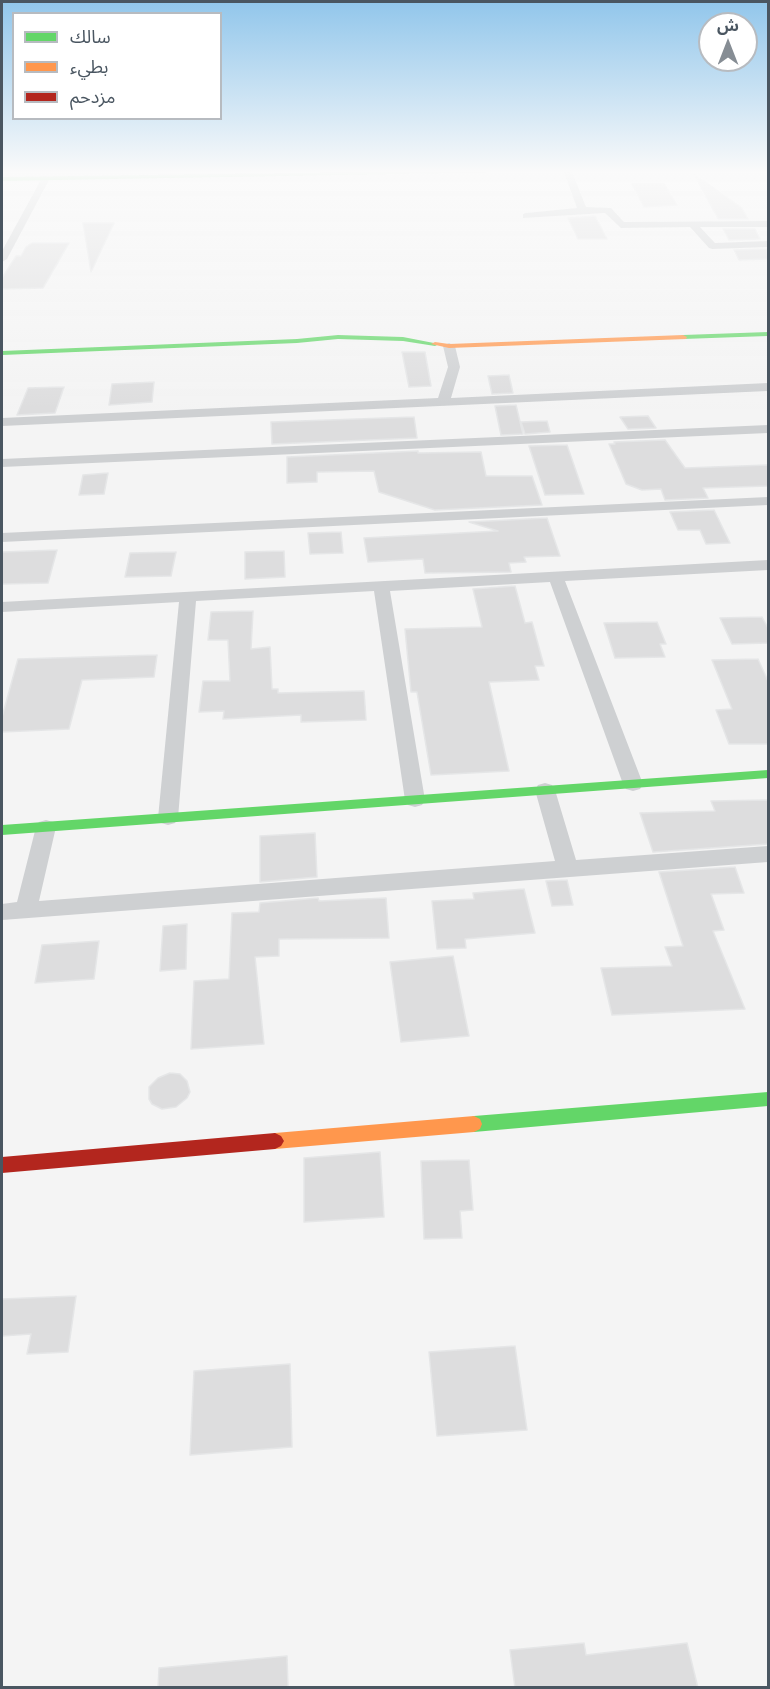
<!DOCTYPE html>
<meta charset="utf-8">
<style>
body{margin:0}
#map{position:relative;width:770px;height:1689px;overflow:hidden;background:#f4f4f4;font-family:Raleway,"Noto Sans Arabic",sans-serif}
canvas{display:block}
.frame{position:absolute;inset:0;border:3px solid #4a5661;pointer-events:none}
.legend{position:absolute;left:12px;top:12px;width:210px;height:108px;box-sizing:border-box;background:#fff;border:2px solid #b7bbc0;margin:0;padding:8px 10px;list-style:none;font-size:18px;color:#4a5661}
.legend li{display:flex;align-items:center;gap:12px;height:30px}
.legend b{width:30px;border:2px solid #b7bbc0}
.north{position:absolute;left:698px;top:12px;width:60px;height:60px;box-sizing:border-box;background:#fff;border:2px solid #b7bbc0;border-radius:50%;rotate:0deg;font-size:16px;font-weight:700;line-height:24px;text-align:center;color:#4a5661}
.north::after{content:'';display:block;margin:auto;width:21px;height:27px;background:#868d94;clip-path:polygon(50% 0,100% 100%,50% 72%,0 100%)}
</style>
<div id="map">
<canvas width="770" height="1689"></canvas>
<div class="frame"></div>
<ul class="legend">
<li><b style="height:8px;background:#63d668"></b>سالك</li>
<li><b style="height:8px;background:#ff974d"></b>بطيء</li>
<li><b style="height:8px;background:#b3261e"></b>مزدحم</li>
</ul>
<div class="north">ش</div>
</div>
<script>
const ctx = document.querySelector('canvas').getContext('2d');
ctx.lineJoin = 'round';
function paint(path, color) { ctx.fillStyle = color; ctx.fill(path, 'evenodd'); }
const toPath = rows => new Path2D(rows.map(r => 'M' + r).join(''));
function strokePath(path, color, width, dash) { ctx.strokeStyle = color; ctx.lineWidth = width; ctx.lineCap = dash ? 'butt' : 'round'; ctx.setLineDash(dash || []); ctx.stroke(path); }
const building = toPath([
 [694,174,742,208,748,219,718,219,694,174],
 [632,184,664,184,677,205,644,207,632,184],
 [595,216,607,239,578,239,568,218,595,216],
 [83,223,114,223,91,272,83,223],
 [723,229,755,229,760,239,729,240,723,229],
 [32,243,69,243,43,288,2,289,2,278,16,256,21,256,26,247,32,243],
 [767,249,768,259,739,260,734,250,767,249],
 [402,352,425,352,431,386,409,387,402,352],
 [509,375,513,393,492,394,488,376,509,375],
 [154,382,152,402,109,405,112,384,154,382],
 [64,387,55,413,17,415,28,388,64,387],
 [516,405,523,434,501,435,495,406,516,405],
 [648,416,656,428,628,429,620,417,648,416],
 [414,417,417,438,272,444,271,422,414,417],
 [547,421,550,432,525,434,521,422,547,421],
 [665,440,685,468,768,465,768,486,703,488,708,498,665,500,661,489,642,490,626,484,609,444,615,444,614,442,665,440],
 [567,445,584,494,545,495,529,446,567,445],
 [418,451,418,453,481,452,486,476,532,476,542,505,435,510,379,492,374,471,317,472,317,482,287,483,287,457,418,451],
 [108,473,104,494,79,495,83,475,108,473],
 [714,510,730,543,706,544,700,530,678,530,670,512,714,510],
 [547,518,560,556,524,557,526,562,509,563,511,572,425,573,423,559,368,562,364,538,498,531,469,522,547,518],
 [341,532,343,553,310,554,308,533,341,532],
 [57,550,48,583,2,584,2,552,57,550],
 [284,551,285,577,245,579,245,552,284,551],
 [176,552,171,576,125,577,130,553,176,552],
 [515,586,525,623,532,622,544,666,535,666,539,680,489,682,509,771,431,775,417,692,411,692,405,629,482,627,473,589,515,586],
 [253,611,251,649,270,647,272,689,278,689,278,693,364,691,366,720,301,722,301,715,223,719,224,711,199,712,203,681,230,681,228,640,208,640,211,612,253,611],
 [762,617,768,628,768,643,732,644,720,618,762,617],
 [657,622,666,644,660,644,665,657,615,658,604,623,657,622],
 [157,655,154,677,82,680,69,729,2,732,2,717,18,659,157,655],
 [758,659,768,681,768,744,729,744,716,710,732,709,712,660,758,659],
 [768,800,768,844,653,852,640,813,715,811,711,801,768,800],
 [315,833,317,877,260,882,260,836,315,833],
 [735,867,744,893,711,894,724,930,713,931,745,1009,612,1015,601,968,672,966,665,947,683,946,659,872,735,867],
 [567,880,573,905,552,906,546,881,567,880],
 [524,889,535,933,465,939,466,948,437,949,432,901,474,899,473,893,524,889],
 [318,898,319,901,386,898,389,938,279,939,279,956,255,957,264,1044,191,1049,194,981,229,979,232,913,259,912,260,903,318,898],
 [187,924,186,969,160,971,163,926,187,924],
 [99,941,94,979,35,983,42,945,99,941],
 [453,956,469,1036,401,1042,390,962,453,956],
 [170,1073,180,1074,187,1081,190,1092,187,1098,176,1107,162,1109,152,1104,149,1099,149,1087,158,1078,170,1073],
 [380,1152,384,1217,304,1222,304,1158,380,1152],
 [469,1160,473,1210,460,1211,462,1238,424,1239,421,1161,469,1160],
 [76,1296,68,1352,27,1354,31,1334,2,1336,2,1299,76,1296],
 [515,1346,527,1430,437,1436,429,1352,515,1346],
 [290,1364,292,1447,190,1455,194,1371,290,1364],
 [584,1643,586,1655,687,1643,698,1688,515,1688,510,1650,584,1643],
 [287,1656,288,1688,158,1688,159,1668,287,1656]
]);
paint(building, '#ddddde');
strokePath(building, '#e5e6e7', 1.5);
paint(toPath([
 [564,172,572,172,586,207,611,208,624,222,768,221,768,227,700,227,715,243,768,241,768,247,712,249,709,248,690,227,621,228,605,213,523,218,523,214,526,213,577,208,564,172],
 [43,176,50,178,7,259,2,262,2,251,43,176],
 [449,343,455,346,460,367,451,398,768,383,768,391,2,426,2,418,438,398,448,367,443,346,449,343],
 [768,425,768,433,2,467,2,459,768,425],
 [768,497,768,505,2,542,2,533,768,497],
 [768,560,768,570,565,581,643,784,640,789,633,791,626,789,623,784,550,582,390,591,425,800,422,805,415,807,408,805,405,800,374,591,196,601,178,818,175,823,168,825,161,823,158,818,179,602,2,612,2,602,768,560],
 [545,783,552,785,555,790,576,860,768,846,768,862,2,920,2,904,17,902,36,827,39,822,46,820,53,822,56,827,39,901,555,861,535,790,538,785,545,783]
]), '#ced0d2');
paint(toPath([
 [367,172,506,172,2,181,2,177,367,172],
 [768,332,768,336,683,339,679,337,683,335,768,332],
 [338,335,403,337,439,344,435,346,403,341,338,339,297,343,2,355,2,351,297,339,338,335],
 [768,770,768,778,2,835,2,825,768,770],
 [768,1092,768,1106,474,1132,468,1129,466,1124,468,1119,474,1116,768,1092]
]), '#63d668');
paint(toPath([
 [683,335,687,337,686,339,449,348,431,344,435,342,449,344,683,335],
 [474,1116,480,1119,482,1124,480,1129,474,1132,275,1149,269,1146,266,1141,269,1136,275,1133,474,1116]
]), '#ff974d');
paint(toPath([
 [275,1133,281,1136,284,1141,281,1146,275,1149,2,1173,2,1157,275,1133]
]), '#b3261e');
const sky = ctx.createLinearGradient(0, 0, 0, 409);
sky.addColorStop(0, '#91c6eb');
sky.addColorStop(0.42, '#fafafa');
sky.addColorStop(1, '#fafafa00');
ctx.fillStyle = sky;
ctx.fillRect(0, 0, 770, 409);
</script>
